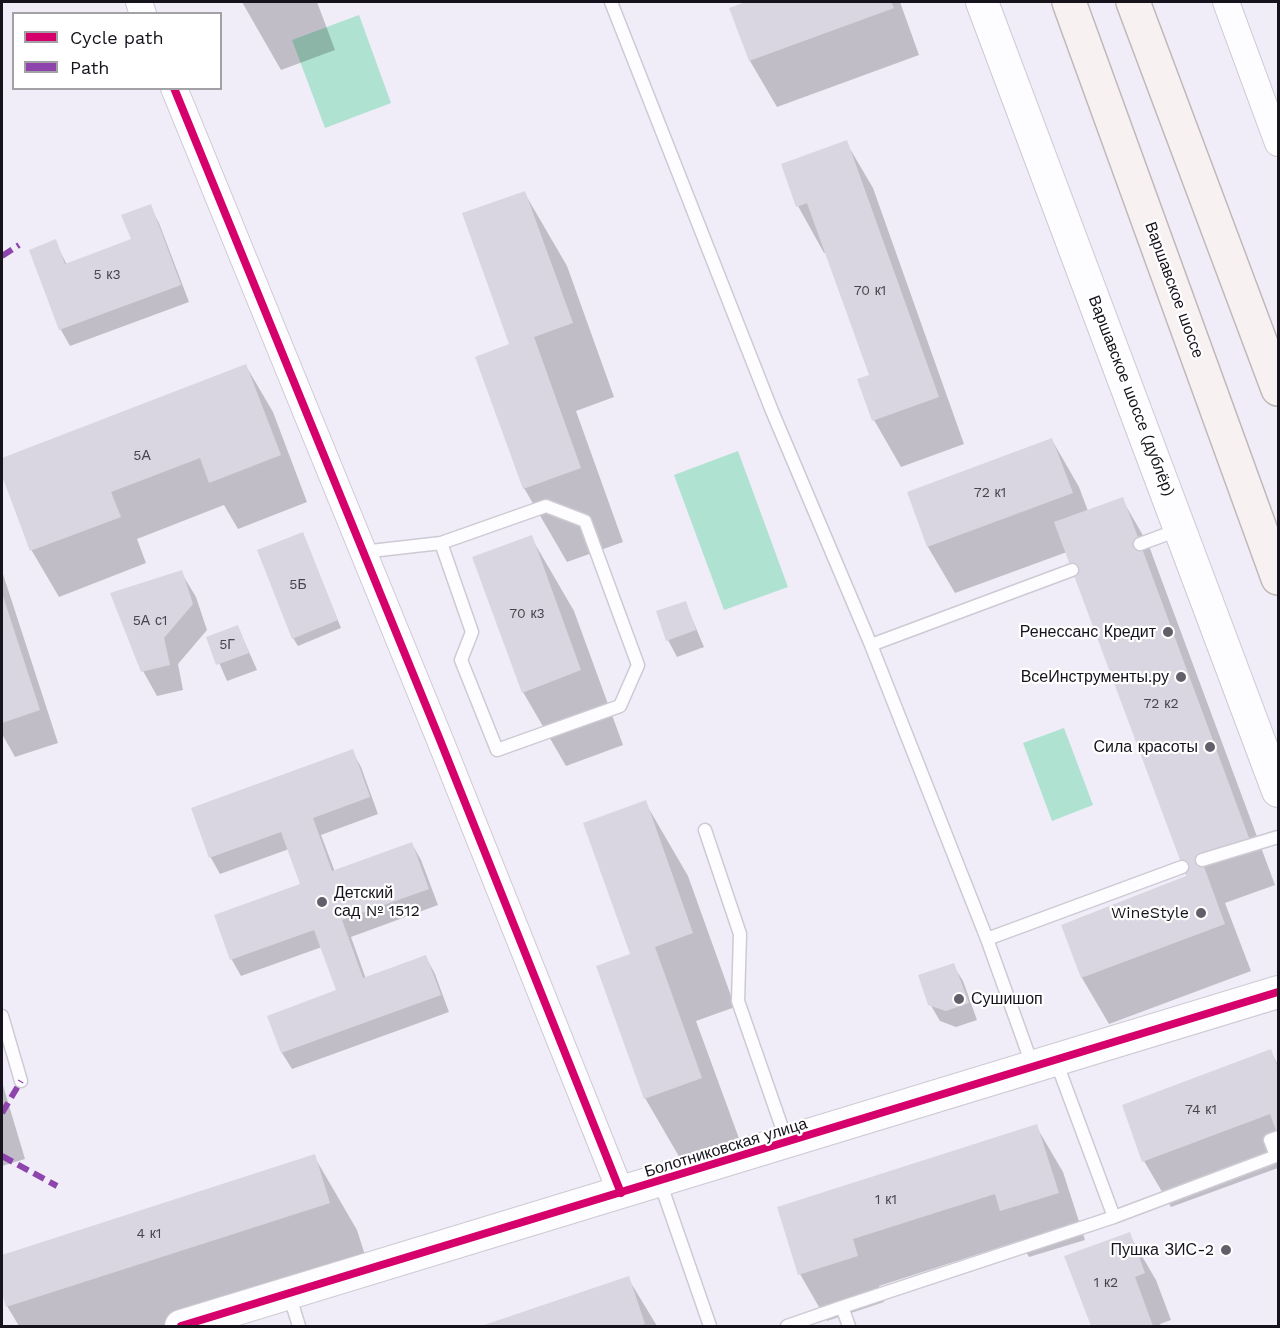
<!DOCTYPE html>
<meta charset="utf-8">
<style>
body{margin:0}
#map{position:relative;width:1280px;height:1328px;overflow:hidden;background:#f0edf8;font-family:"Work Sans",sans-serif}
canvas{display:block}
.frame{position:absolute;inset:0;border:3px solid #17131d;pointer-events:none}
.legend{position:absolute;left:12px;top:12px;width:210px;height:78px;box-sizing:border-box;background:#fff;border:2px solid #a2a1a5;margin:0;padding:8px 10px;list-style:none;font-size:18px;color:#17131d}
.legend li{display:flex;align-items:center;gap:12px;height:30px}
.legend b{width:30px;border:2px solid #a2a1a5}
</style>
<div id="map">
<canvas width="1280" height="1328"></canvas>
<div class="frame"></div>
<ul class="legend">
<li><b style="height:8px;background:#d6006c"></b>Cycle path</li>
<li><b style="height:8px;background:#8e44ad"></b>Path</li>
</ul>
</div>
<script>
const ctx = document.querySelector('canvas').getContext('2d');
ctx.lineJoin = 'round';
function paint(path, color) { ctx.fillStyle = color; ctx.fill(path, 'evenodd'); }
const toPath = rows => new Path2D(rows.map(r => 'M' + r).join(''));
function strokePath(path, color, width, dash) { ctx.strokeStyle = color; ctx.lineWidth = width; ctx.lineCap = dash ? 'butt' : 'round'; ctx.setLineDash(dash || []); ctx.stroke(path); }
function drawText(font, color, halo, rows, align = 'center') {
  ctx.font = font + ' "Work Sans",sans-serif'; ctx.lineWidth = 4.5; ctx.setLineDash([]); ctx.textBaseline = 'middle'; ctx.strokeStyle = halo; ctx.fillStyle = color; for (const [text, x, y, turn = 0] of rows) {
    ctx.save(); ctx.translate(x, y); ctx.rotate((+turn || 0) * Math.PI / 180); ctx.textAlign = isNaN(turn) ? turn : align; if (halo) ctx.strokeText(text, 0, 0); ctx.fillText(text, 0, 0); ctx.restore();
  }
}
paint(toPath([
 [359,15,391,103,325,128,292,40],
 [738,451,788,587,724,610,674,475],
 [1064,728,1093,805,1052,821,1023,743]
]), '#afe2d1');
paint(toPath([
 [242,2,317,2,335,50,281,70],
 [750,2,900,2,919,55,777,107,750,61,731,8],
 [846,142,873,188,964,444,901,467,874,420,871,376,827,252,824,253,798,206],
 [524,192,567,266,614,397,576,411,623,542,567,562,524,488],
 [150,206,159,223,189,302,70,346,61,330,31,250,55,241,67,265,132,240],
 [246,366,273,412,307,502,238,529,224,505,137,539,146,563,59,597,32,551,2,472,2,460],
 [1052,440,1079,487,1088,511,1122,499,1149,546,1275,885,1225,903,1251,971,1109,1024,1082,978,1063,925,1188,877,1067,552,955,593,928,547,908,493],
 [303,534,341,628,298,646,293,638],
 [531,537,574,611,623,745,566,766,523,692],
 [2,571,58,743,15,757,2,734],
 [181,572,196,597,207,630,178,664,183,690,157,696,143,671],
 [685,602,704,647,677,657,668,640],
 [238,627,257,670,227,681,208,637],
 [352,751,361,767,378,814,321,835,335,872,412,844,421,860,438,905,351,937,366,979,426,957,435,974,449,1012,292,1069,282,1053,269,1016,338,991,322,947,241,976,232,960,216,916,302,885,289,849,220,874,211,858,193,809],
 [645,802,688,876,735,1007,696,1021,744,1152,688,1172,645,1098,632,955],
 [953,965,963,981,977,1020,956,1027,940,1021,930,1004],
 [1271,1051,1278,1065,1278,1168,1171,1207,1144,1161],
 [2,1082,25,1159,2,1166],
 [1036,1126,1063,1172,1085,1240,1029,1257,1019,1241,879,1286,884,1302,827,1321,800,1274,779,1208],
 [314,1156,357,1230,372,1277,217,1326,19,1326,7,1306,2,1288,2,1256],
 [1129,1234,1156,1280,1171,1320,1160,1324,1161,1326,1092,1326,1066,1257],
 [628,1278,657,1326,484,1326]
]), '#0003');
paint(toPath([
 [746,2,891,2,894,8,749,61,729,8],
 [847,140,939,397,872,421,857,379,869,375,807,203,796,207,781,164],
 [525,191,573,323,534,337,581,468,523,489,475,357,509,344,462,213],
 [151,204,181,285,59,330,29,250,56,239,65,264,131,239,121,215],
 [246,364,281,455,209,483,200,458,111,492,121,517,30,551,2,476,2,458],
 [1052,438,1073,493,927,547,907,492],
 [1123,497,1249,838,1200,856,1225,924,1081,978,1061,925,1186,876,1054,522],
 [303,532,338,620,292,639,257,550],
 [532,535,581,670,522,693,472,557],
 [182,570,193,604,164,638,170,665,141,672,110,593],
 [2,593,40,710,2,723],
 [686,601,696,630,666,641,656,611],
 [238,625,249,653,216,665,206,637],
 [353,749,370,797,313,818,332,871,412,842,429,889,342,920,363,978,426,955,441,995,281,1053,267,1016,336,990,314,930,230,960,214,915,300,884,281,832,209,858,191,808],
 [646,800,693,933,655,947,702,1078,644,1099,596,966,630,954,583,823],
 [954,963,969,1003,946,1011,928,1005,918,975],
 [1271,1049,1278,1068,1278,1136,1270,1114,1142,1162,1122,1105],
 [1037,1124,1059,1193,1000,1211,995,1194,853,1239,858,1256,798,1275,777,1207],
 [315,1154,330,1203,6,1307,2,1293,2,1255],
 [1130,1232,1145,1273,1135,1277,1153,1326,1091,1326,1064,1256],
 [629,1276,645,1324,637,1326,481,1326]
]), '#d9d6e1');
const service = toPath([
 [611,2,772,411,871,645,987,939,1033,1067],
 [1140,544,1178,530],
 [362,552,441,543,546,506,585,521,638,665,620,706,497,750,461,660,472,632,441,543],
 [871,645,1072,570],
 [705,830,740,934,738,1001,787,1142],
 [1202,860,1278,837],
 [987,939,1182,867],
 [2,1016,21,1081],
 [660,1182,710,1326],
 [1114,1217,1276,1156,1270,1140,1278,1137],
 [289,1294,299,1326],
 [842,1307,1114,1217,1056,1061],
 [787,1326,842,1307,849,1326]
]);
const minor = toPath([
 [139,2,143,14],
 [1226,2,1278,143],
 [174,88,440,740,621,1193]
]);
const tertiary = toPath([
 [982,2,1278,791],
 [181,1326,1278,992]
]);
const primary = toPath([
 [1069,2,1278,578],
 [1133,2,1278,389]
]);
strokePath(service, '#cdcad4', 15);
strokePath(minor, '#cdcad4', 28);
strokePath(tertiary, '#cdcad4', 34);
strokePath(primary, '#c1b8b9', 36);
strokePath(service, '#fdfcfe', 12);
strokePath(minor, '#fdfcfe', 26);
strokePath(tertiary, '#fdfcfe', 32);
strokePath(primary, '#f7f2f1', 33);
strokePath(toPath([
 [2,256,19,245],
 [2,1113,21,1081],
 [2,1156,57,1186]
]), '#8e44ad', 6, [12, 6]);
strokePath(toPath([
 [174,88,440,740,621,1193],
 [181,1326,1278,992]
]), '#d6006c', 8);
for (const [x, y, r, color] of [
 [1168,632,6,"#635f6a"],
 [1181,677,6,"#635f6a"],
 [1210,747,6,"#635f6a"],
 [322,902,6,"#635f6a"],
 [1201,913,6,"#635f6a"],
 [959,999,6,"#635f6a"],
 [1226,1250,6,"#635f6a"]
]) { const dot = new Path2D(); dot.arc(x, y, r, 0, 2 * Math.PI); ctx.fillStyle = color; ctx.fill(dot); strokePath(dot, '#fff', 2); }
drawText('14px', '#48444e', null, [
 ["5 к3",107,275],
 ["70 к1",870,291],
 ["5А",142,456],
 ["72 к1",990,493],
 ["5Б",298,585],
 ["70 к3",527,614],
 ["5А с1",150,621],
 ["5Г",227,645],
 ["72 к2",1161,704],
 ["74 к1",1201,1110],
 ["1 к1",886,1200],
 ["4 к1",149,1234],
 ["1 к2",1106,1283]
]);
drawText('16px', '#17131d', '#fff', [
 ["Варшавское шоссе",1174,290,70],
 ["Варшавское шоссе (дублёр)",1131,396,69],
 ["Болотниковская улица",726,1148,-17]
]);
drawText('16px', '#17131d', '#fff', [
 ["Ренессанс Кредит",1156,632],
 ["ВсеИнструменты.ру",1169,677],
 ["Сила красоты",1198,747],
 ["Детский",334,893,"left"],
 ["сад № 1512",334,911,"left"],
 ["WineStyle",1189,913],
 ["Сушишоп",971,999,"left"],
 ["Пушка ЗИС-2",1214,1250]
], 'right');
</script>
